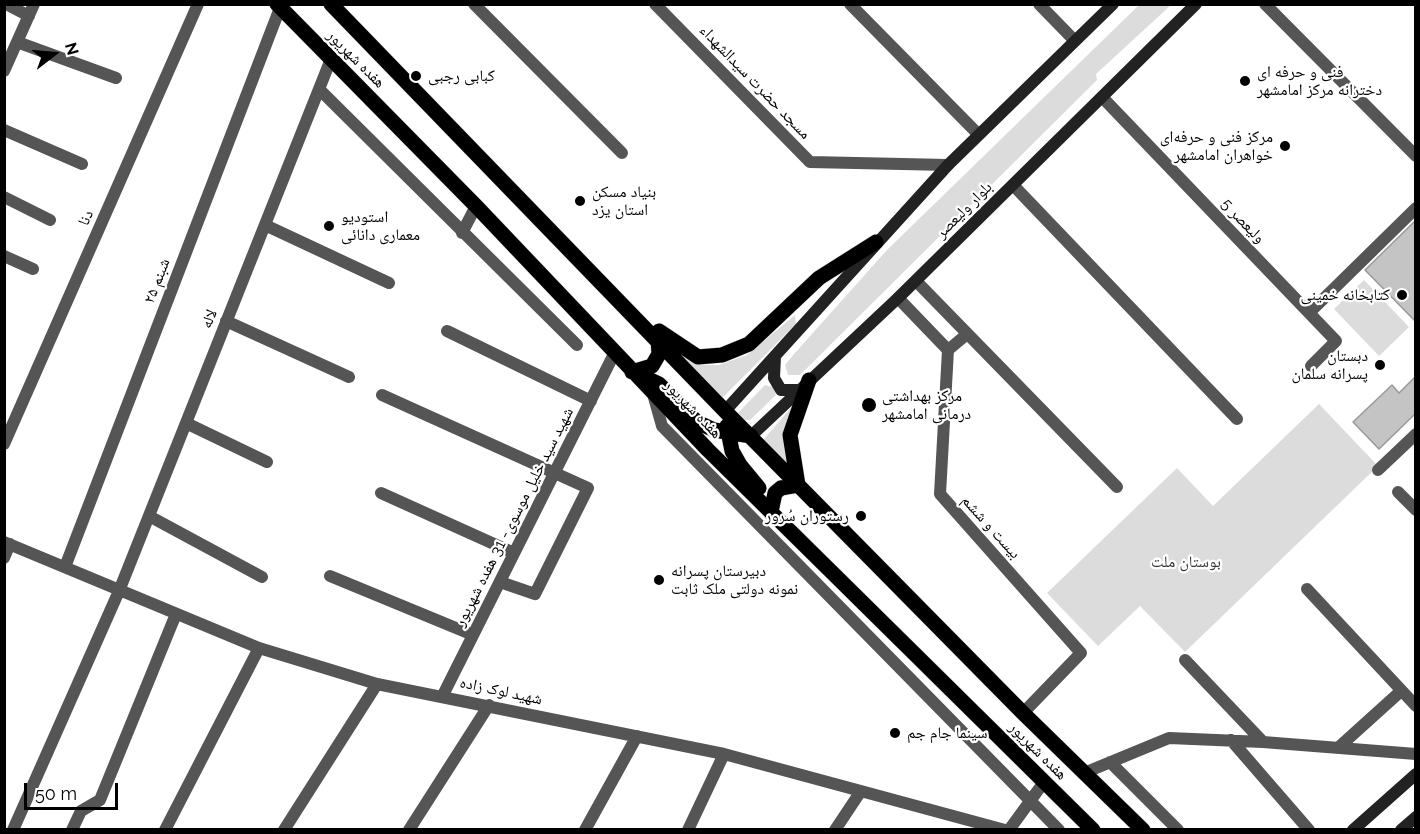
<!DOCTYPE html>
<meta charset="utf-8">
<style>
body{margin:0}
#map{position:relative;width:1420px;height:834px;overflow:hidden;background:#fff;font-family:Raleway,sans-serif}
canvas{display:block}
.frame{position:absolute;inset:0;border:6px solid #000;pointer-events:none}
.north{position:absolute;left:24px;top:24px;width:60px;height:60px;-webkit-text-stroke:4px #fff;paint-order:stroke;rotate:74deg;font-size:16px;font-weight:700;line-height:24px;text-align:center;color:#000}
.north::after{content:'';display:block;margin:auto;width:21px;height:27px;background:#000;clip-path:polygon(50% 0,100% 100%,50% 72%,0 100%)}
.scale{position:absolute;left:24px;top:783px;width:94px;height:27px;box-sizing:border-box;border:3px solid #000;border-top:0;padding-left:8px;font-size:18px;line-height:21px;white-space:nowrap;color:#000;-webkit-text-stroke:4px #fff;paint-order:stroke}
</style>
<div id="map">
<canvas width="1420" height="834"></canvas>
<div class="frame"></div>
<div class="north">N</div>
<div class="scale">50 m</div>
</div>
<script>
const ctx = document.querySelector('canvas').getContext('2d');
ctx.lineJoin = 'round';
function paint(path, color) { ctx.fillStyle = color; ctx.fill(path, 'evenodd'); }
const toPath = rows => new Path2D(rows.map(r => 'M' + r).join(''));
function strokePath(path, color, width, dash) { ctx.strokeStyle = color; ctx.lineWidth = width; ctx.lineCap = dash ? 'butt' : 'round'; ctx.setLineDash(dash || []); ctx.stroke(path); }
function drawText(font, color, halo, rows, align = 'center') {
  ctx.font = font + ' Raleway,"Noto Naskh Arabic",sans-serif'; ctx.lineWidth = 4.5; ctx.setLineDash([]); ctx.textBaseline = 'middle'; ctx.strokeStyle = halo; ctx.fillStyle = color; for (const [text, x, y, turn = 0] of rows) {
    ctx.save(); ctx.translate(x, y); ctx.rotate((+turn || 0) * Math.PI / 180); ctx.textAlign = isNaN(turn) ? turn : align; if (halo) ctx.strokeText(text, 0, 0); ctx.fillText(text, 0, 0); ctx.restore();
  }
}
paint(toPath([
 [1139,5,1171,5,1096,74,1097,80,800,375,788,375,785,365,794,354,887,250],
 [1364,280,1409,327,1379,356,1334,309],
 [795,315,796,324,722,398,673,349,696,365,719,365,747,355],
 [765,385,773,387,776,395,750,420,742,420,737,414],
 [797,401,793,471,763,440],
 [1319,404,1378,466,1185,652,1140,606,1098,646,1047,593,1177,468,1213,506]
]), '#dcdcdc');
const building = toPath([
 [1416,220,1416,322,1365,270,1416,220],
 [1416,376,1416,413,1379,449,1353,422,1392,385,1399,393,1416,376]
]);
paint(building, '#c4c4c4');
strokePath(building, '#999', 1.5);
const primary = toPath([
 [277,4,476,206,708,450,1093,830],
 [331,4,725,411,1023,713,1143,830],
 [659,331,698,357,722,355,749,344,819,278,876,242],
 [632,372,652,366,659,354,658,340],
 [640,375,659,384,697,422,714,430,751,436],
 [727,426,732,451,740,465,759,488],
 [771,512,775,493,781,488,798,485,790,435,809,380]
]);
strokePath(primary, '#dbdbdb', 16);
strokePath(toPath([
 [6,4,29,16],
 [474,4,622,153],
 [655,4,810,162,948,165],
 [850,4,978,134],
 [1039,4,1074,40],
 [1265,4,1416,156],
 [17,42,116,78],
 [4,71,34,4],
 [319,89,577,345],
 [1102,97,1336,341,1311,366],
 [4,130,82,164],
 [1013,185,1237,419],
 [4,197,50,220],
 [265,225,389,283],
 [462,233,476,206],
 [4,256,33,269],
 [916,281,1117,487],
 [898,298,948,350,940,494,1081,653,1023,713],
 [1309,313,1416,208],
 [226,321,349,377],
 [447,331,591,401],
 [948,350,966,335],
 [653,394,662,426,1059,830],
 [382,395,588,488,535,594,500,582],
 [186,423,267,462],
 [4,444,198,4],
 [1378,470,1416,434],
 [1398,492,1416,510],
 [381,493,514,553],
 [149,516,262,577],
 [4,542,259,648,377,684,724,754,1005,830],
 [4,558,10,544],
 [65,567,280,8],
 [330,576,473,635],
 [1307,589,1416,706],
 [1185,660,1263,742],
 [443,695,614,354],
 [1231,740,1309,830],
 [1339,747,1401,691],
 [1110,762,1178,830],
 [1084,773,1169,738,1263,742,1416,754],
 [13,830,119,591,331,59],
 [72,830,81,811,100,800,176,614],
 [165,830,259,648],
 [284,830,377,684],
 [409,830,489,705],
 [585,830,637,736],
 [688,830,724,754],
 [835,830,861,791],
 [1009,830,1044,782]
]), '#555', 12);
strokePath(toPath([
 [775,356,774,378,781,390,800,390],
 [725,411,948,165,1113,4],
 [751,436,898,298,1196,4],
 [1353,830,1416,774],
 [1401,830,1416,817]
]), '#222', 12);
strokePath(primary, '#000', 15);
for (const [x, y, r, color] of [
 [416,76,6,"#000"],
 [1245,81,6,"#000"],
 [1285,146,6,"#000"],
 [580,201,6,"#000"],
 [329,226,6,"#000"],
 [1402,295,6,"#000"],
 [1380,365,6,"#000"],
 [869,405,8,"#000"],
 [861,516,6,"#000"],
 [659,580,6,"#000"],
 [895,733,6,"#000"]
]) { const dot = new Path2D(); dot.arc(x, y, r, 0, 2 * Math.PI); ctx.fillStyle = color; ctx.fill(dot); strokePath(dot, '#fff', 2); }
drawText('16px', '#000', '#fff', [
 ["هفده شهریور",356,59,45],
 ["مسجد حضرت سیدالشهداء",755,82,46],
 ["بلوار ولیعصر",964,210,-45],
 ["دنا",86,218,-66],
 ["ولیعصر 5",1243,221,46],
 ["شبنم ۲۵",157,281,-69],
 ["لاله",209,319,-68],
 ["هفده شهریور",693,409,46],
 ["شهید سید خلیل موسوی- 31 هفده شهریور",514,517,-63],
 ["بیست و ششم",991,527,48],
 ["شهید لوک زاده",501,691,12],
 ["هفده شهریور",1038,751,45]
]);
drawText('16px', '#000', '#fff', [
 ["فنی و حرفه ای",1257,72],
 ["دخترانه مرکز امامشهر",1257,90],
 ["کبابی رجبی",428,76],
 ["مرکز فنی و حرفه‌ای",1273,137,"right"],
 ["خواهران امامشهر",1273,155,"right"],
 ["بنیاد مسکن",592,192],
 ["استان یزد",592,210],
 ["استودیو",341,217],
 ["معماری دانائی",341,235],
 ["کتابخانه خمینی",1390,295,"right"],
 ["دبستان",1368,356,"right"],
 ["پسرانه سلمان",1368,374,"right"],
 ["مرکز بهداشتی",882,396],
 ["درمانی امامشهر",882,414],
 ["رستوران سُرور",849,516,"right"],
 ["دبیرستان پسرانه",671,571],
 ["نمونه دولتی ملک ثابت",671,589],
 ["سینما جام جم",907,733]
], 'left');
drawText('16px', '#333', '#fff', [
 ["بوستان ملت",1186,562]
]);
</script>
